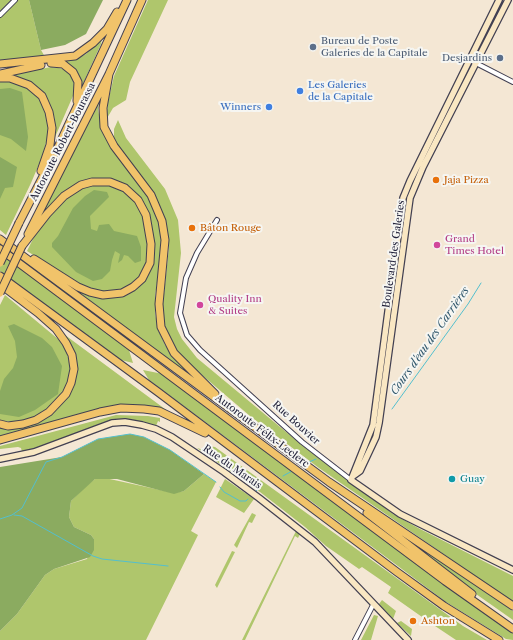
<!DOCTYPE html>
<meta charset="utf-8">
<style>
body{margin:0}
canvas{display:block;background:#f4e7d4}
</style>
<canvas width="513" height="640"></canvas>
<script>
const ctx = document.querySelector('canvas').getContext('2d');
ctx.lineJoin = 'round';
function paint(path, color) { ctx.fillStyle = color; ctx.fill(path, 'evenodd'); }
const toPath = rows => new Path2D(rows.map(r => 'M' + r).join(''));
function strokePath(path, color, width, dash) { ctx.strokeStyle = color; ctx.lineWidth = width; ctx.lineCap = dash ? 'butt' : 'round'; ctx.setLineDash(dash || []); ctx.stroke(path); }
function drawText(font, color, halo, rows, align = 'center') {
  ctx.font = font + ' "Libre Caslon Text",serif'; ctx.lineWidth = 4; ctx.setLineDash([]); ctx.textBaseline = 'middle'; ctx.strokeStyle = halo; ctx.fillStyle = color; for (const [text, x, y, turn = 0] of rows) {
    ctx.save(); ctx.translate(x, y); ctx.rotate((+turn || 0) * Math.PI / 180); ctx.textAlign = isNaN(turn) ? turn : align; if (halo) ctx.strokeText(text, 0, 0); ctx.fillText(text, 0, 0); ctx.restore();
  }
}
paint(toPath([
 [0,0,29,0,41,50,45,57,0,60],
 [148,0,168,0,130,82,126,100,113,108,106,120,108,102,114,76],
 [102,37,101,44,81,88,73,68,64,61,76,59,86,54],
 [51,67,65,69,70,73,76,89,52,144,56,131,54,116,46,97,39,89,28,82,10,75],
 [0,80,10,81,28,88,37,96,47,112,49,132,42,157,31,183,6,235,0,230],
 [100,97,98,109,101,126,152,201,160,222,163,242,155,296,155,313,158,330,165,345,179,363,203,386,72,287,105,298,144,279,154,244,151,221,144,204,117,181,100,178,81,181,63,194,40,217],
 [118,120,126,138,165,189,178,220,181,253,174,317,177,329,182,339,197,358,303,446,393,514,420,529,513,576,513,602,319,468,250,416,182,358,173,345,164,326,162,313,169,247,164,217,150,189,119,150,114,138,114,129],
 [102,183,122,188,135,200,146,223,149,251,146,266,141,276,126,289,106,294,80,285,27,251,37,231,56,208,73,192,84,186],
 [0,252,128,347,133,363,121,360,0,271],
 [5,295,58,339,66,349,71,370,69,381,64,392,49,409,32,419,16,422,0,421,0,305],
 [65,335,169,412,99,409,0,436,0,426,46,417,75,377],
 [143,370,163,374,513,632,513,640,506,639,446,602,149,380],
 [116,415,148,416,160,418,160,422,158,421,156,426,129,419,116,420,103,423,49,445,22,452,21,448,18,447,0,449,0,446],
 [209,446,215,447,463,626,487,640,456,640,432,624,388,593,391,587,362,567,359,569,326,546,305,527,260,492,197,448,211,452],
 [204,474,216,482,191,531,198,535,146,640,0,640,0,631,17,614,45,575,54,569,87,559,94,539,91,535,74,527,69,517,71,501,86,486,95,479,105,478,174,493,184,491],
 [225,479,254,499,244,513,216,497],
 [252,513,256,515,252,523,249,522,237,548,234,545],
 [392,527,513,611,513,620,476,594],
 [296,531,300,534,298,538,295,536,245,640,242,640],
 [232,551,235,552,217,588,215,585],
 [382,600,396,611,393,619,379,604],
 [374,615,378,616,371,640,361,640],
 [401,621,412,629,411,636,397,623]
]), '#afc66c');
paint(toPath([
 [29,0,103,0,86,34,65,45,41,50],
 [10,88,22,92,28,137,26,151,11,139,0,135,0,89],
 [0,157,17,167,13,187,5,188,0,199],
 [94,190,107,192,109,197,90,216,91,229,97,231,99,225,109,224,114,231,137,236,141,247,141,261,135,263,128,256,124,255,122,260,118,263,120,254,115,251,112,260,110,271,102,279,93,281,76,272,52,247,52,243,58,236,73,208,85,196],
 [14,324,42,338,52,347,62,366,58,394,35,410,19,417,0,414,0,391,4,379,13,368,17,357,15,341,8,326],
 [130,434,144,437,170,450,204,474,184,491,174,494,117,479,95,479,71,501,69,517,74,527,91,535,94,539,94,550,90,557,54,569,45,575,17,614,0,631,0,467,62,457,98,439]
]), '#8bab60');
strokePath(toPath([
 [392,409,468,304,481,283],
 [309,462,316,459],
 [283,476,292,471],
 [220,487,224,492,240,501,246,501,248,499],
 [256,491,261,486],
 [14,515,22,516,93,556,102,559,168,566],
 [0,519,12,515,22,508,46,462,62,457,98,439,130,434,144,437,170,450,216,482]
]), '#53bfce', 1);
const street = toPath([
 [0,15,15,0],
 [470,60,513,82],
 [217,220,197,253,186,278,180,313,187,335,200,350,302,442,351,480],
 [355,640,373,605]
]);
const secondary = toPath([
 [499,0,410,181,403,198,373,425,351,480,400,514,513,570],
 [0,459,34,452,112,423,125,422,142,425,156,429,172,437,224,472,259,498,315,542,408,640],
 [353,476,360,471,376,437,379,423,410,198,423,167,508,0]
]);
const highway = toPath([
 [51,63,63,64,73,72,78,82,77,101],
 [0,64,75,56,93,43,107,29,117,12],
 [0,74,41,65],
 [109,74,103,108,104,127,114,146,151,195,162,221,165,240,159,304,161,327,174,353,215,394],
 [0,78,10,78,29,85,42,96,49,112,52,128,50,145,41,171],
 [19,223,59,145,127,0],
 [28,234,109,74,142,0],
 [0,239,329,482,513,606],
 [22,246,47,214,64,196,81,185,92,182,110,182,125,188,138,200,146,215,151,244,150,263,142,279,133,287,122,293,103,295,90,292,78,287,34,259],
 [0,249,445,581,513,629],
 [0,276,158,392,397,572,444,606,499,640],
 [0,284,38,313,56,329,66,343,72,355,74,369,71,383,66,394,49,412,36,420,23,424,8,426,0,424],
 [0,440,100,412,121,408,144,409,159,411,205,433],
 [367,513,472,594]
]);
strokePath(street, '#424052', 6);
strokePath(secondary, '#424052', 8);
strokePath(highway, '#424052', 9);
strokePath(street, '#fff', 4);
strokePath(secondary, '#f9e7c3', 5.5);
strokePath(highway, '#f1c36a', 7);
const highwayBridge = toPath([
 [0,263,19,223],
 [0,293,22,246]
]);
strokePath(highwayBridge, '#424052', 9, []);
strokePath(highwayBridge, '#f1c36a', 7);
for (const [x, y, r, color] of [
 [313,47,4,"#5c6f8a"],
 [500,58,4,"#5c6f8a"],
 [300,91,4,"#3f7fe0"],
 [269,107,4,"#3f7fe0"],
 [436,180,4,"#e8710a"],
 [192,228,4,"#e8710a"],
 [437,245,4,"#d1479c"],
 [200,305,4,"#d1479c"],
 [452,479,4,"#0f9aa8"],
 [413,621,4,"#e8710a"]
]) { const dot = new Path2D(); dot.arc(x, y, r, 0, 2 * Math.PI); ctx.fillStyle = color; ctx.fill(dot); strokePath(dot, '#f6f6f2', 1.5); }
drawText('10px', '#4e5e75', '#f6f6f2', [
 ["Bureau de Poste",321,41],
 ["Galeries de la Capitale",321,53],
 ["Desjardins",492,58,"right"]
], 'left');
drawText('10px', '#366cbe', '#f6f6f2', [
 ["Les Galeries",308,85],
 ["de la Capitale",308,97],
 ["Winners",261,107,"right"]
], 'left');
drawText('10px', '#22223b', '#f6f6f2', [
 ["Autoroute Robert-Bourassa",63,142,-63],
 ["Boulevard des Galeries",394,254,-82],
 ["Rue Bouvier",296,423,42],
 ["Autoroute Félix-Leclerc",262,431,37],
 ["Rue du Marais",232,467,35]
]);
drawText('10px', '#c56008', '#f6f6f2', [
 ["Jaja Pizza",444,180],
 ["Bâton Rouge",200,228],
 ["Ashton",421,621]
], 'left');
drawText('10px', '#b23c85', '#f6f6f2', [
 ["Grand",445,239],
 ["Times Hotel",445,251],
 ["Quality Inn",208,299],
 ["& Suites",208,311]
], 'left');
drawText('10px', '#0d838f', '#f6f6f2', [
 ["Guay",460,479]
], 'left');
drawText('italic 11px', '#33596e', '#f6f6f2', [
 ["Cours d'eau des Carrières",430,341,-55]
]);
</script>
